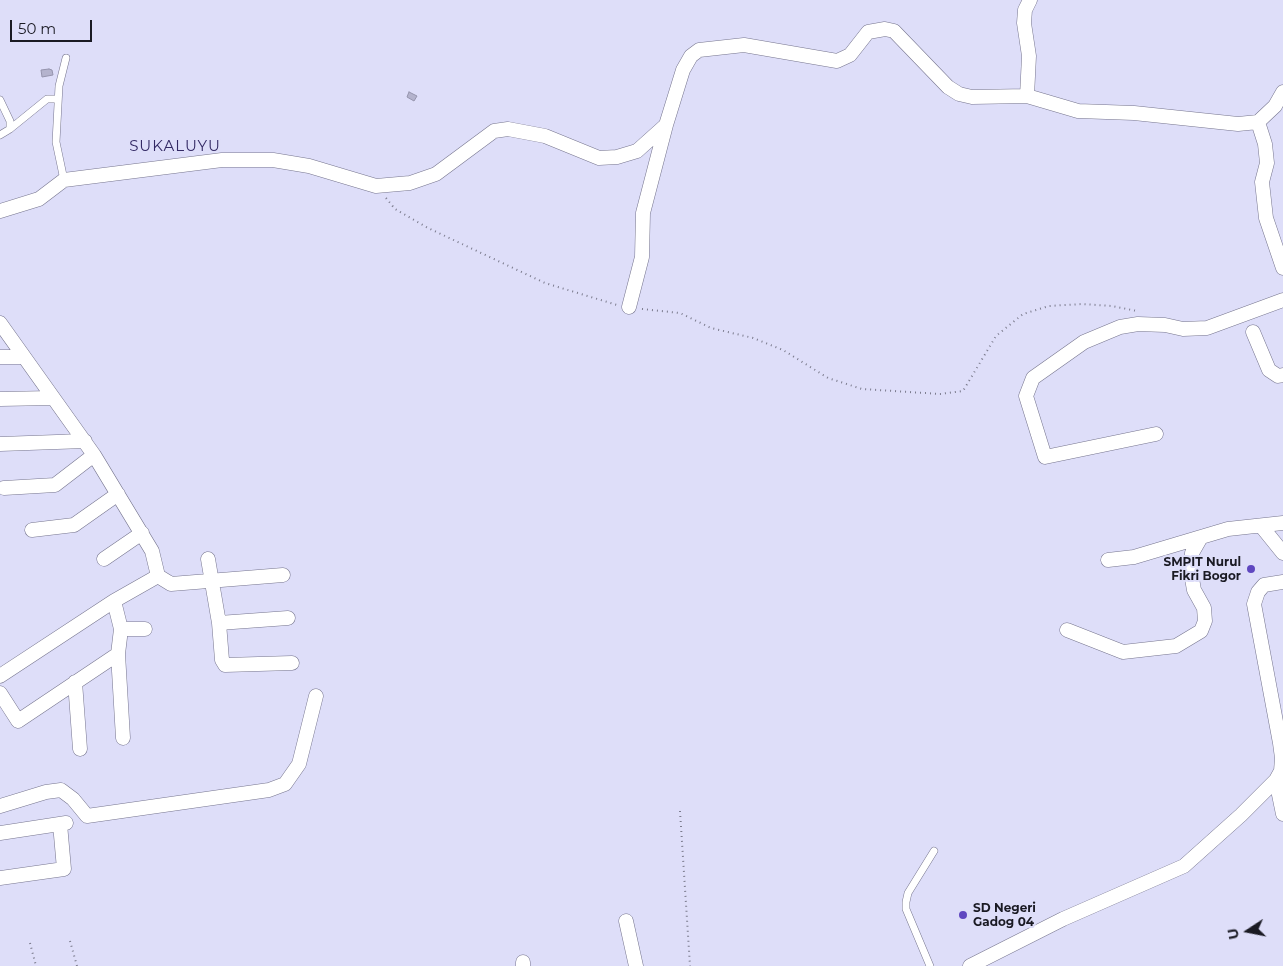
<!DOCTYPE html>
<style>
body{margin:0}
#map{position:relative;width:1283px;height:966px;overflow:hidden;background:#dedef9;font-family:Montserrat,sans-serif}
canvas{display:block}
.north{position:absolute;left:1223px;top:906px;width:50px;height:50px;-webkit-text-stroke:4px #dedef9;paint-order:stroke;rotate:259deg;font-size:14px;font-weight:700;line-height:20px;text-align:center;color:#1a1a23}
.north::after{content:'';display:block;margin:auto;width:18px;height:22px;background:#1a1a23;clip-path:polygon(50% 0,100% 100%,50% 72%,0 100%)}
.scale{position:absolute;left:10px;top:20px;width:82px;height:22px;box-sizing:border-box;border:2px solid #1a1a23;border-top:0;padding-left:6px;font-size:15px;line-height:18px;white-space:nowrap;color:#1a1a23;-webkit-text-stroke:4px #dedef9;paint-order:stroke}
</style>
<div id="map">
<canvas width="1283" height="966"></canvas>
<div class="north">U</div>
<div class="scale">50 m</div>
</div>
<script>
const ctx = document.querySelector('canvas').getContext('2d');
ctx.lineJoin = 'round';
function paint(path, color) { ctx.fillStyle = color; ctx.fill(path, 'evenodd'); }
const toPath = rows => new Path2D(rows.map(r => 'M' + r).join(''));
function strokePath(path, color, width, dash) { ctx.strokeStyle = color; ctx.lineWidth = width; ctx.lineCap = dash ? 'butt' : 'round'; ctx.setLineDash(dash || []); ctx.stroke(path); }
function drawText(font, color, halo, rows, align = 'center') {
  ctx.font = font + ' Montserrat,sans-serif'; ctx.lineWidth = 4; ctx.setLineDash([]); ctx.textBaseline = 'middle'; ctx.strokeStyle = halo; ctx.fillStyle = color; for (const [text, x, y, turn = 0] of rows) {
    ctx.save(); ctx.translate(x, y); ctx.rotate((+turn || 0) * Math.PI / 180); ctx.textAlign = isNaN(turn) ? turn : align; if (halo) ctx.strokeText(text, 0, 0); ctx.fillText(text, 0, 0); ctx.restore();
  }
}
const building = toPath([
 [49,69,52,70,53,75,42,77,41,70,49,69],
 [409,92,417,96,414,101,407,97,409,92]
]);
paint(building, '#b4b3cd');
strokePath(building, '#9594ad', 1);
const lane = toPath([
 [0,100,10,121,10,129,0,135],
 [10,129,47,99,58,99],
 [64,180,56,142,59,86,66,58],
 [930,966,906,909,906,902,908,893,934,851]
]);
const street = toPath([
 [1283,92,1275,106,1258,122,1265,144,1267,163,1262,182,1266,218,1283,268],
 [1027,96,1029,56,1024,23,1025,10,1030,0],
 [0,211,39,199,64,180,222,160,273,160,309,166,376,186,410,183,436,174,494,131,508,129,545,136,599,158,617,157,637,151,666,125],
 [629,307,642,257,643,213,666,125,683,70,691,56,699,50,744,45,837,61,850,55,868,32,885,29,894,31,948,87,959,94,972,97,1027,96,1078,111,1134,113,1238,124,1258,122],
 [0,323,94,455,152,551,158,576,114,601,0,676],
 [1253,332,1269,370,1278,376,1283,375],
 [0,357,23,357],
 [0,399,52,398],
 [1156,434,1045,457,1026,396,1033,378,1084,342,1120,327,1138,324,1165,325,1183,329,1207,328,1283,300],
 [0,444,85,441],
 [4,488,55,485,94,455],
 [1262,527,1283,553],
 [32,530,74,525,118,494],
 [104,559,142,533],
 [208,559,219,623,222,660,225,665,292,663],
 [1108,560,1134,557,1228,529,1283,523],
 [158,576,171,584,283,575],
 [114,601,121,629,145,629],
 [219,623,288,618],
 [1067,630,1123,652,1176,646,1201,631,1205,621,1204,608,1194,590,1191,573,1192,553,1200,539],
 [118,654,123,738],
 [75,682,80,749],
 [0,693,18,721,118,654,121,629],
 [1276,780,1283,814],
 [0,806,46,792,61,790,73,799,87,816,269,790,285,784,299,764,316,696],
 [0,833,66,823],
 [0,878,64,869,60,824],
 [626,921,636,966],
 [523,962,523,966],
 [970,966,1063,919,1184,866,1241,815,1276,780,1281,771,1282,758,1280,743,1254,604,1258,592,1264,585,1283,582]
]);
strokePath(lane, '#76758e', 8);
strokePath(street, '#76758e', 15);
strokePath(toPath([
 [386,198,395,209,428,228,545,283,617,305],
 [642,309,680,313,711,328,753,338,783,350,828,378,862,389,940,394,963,391,996,336,1023,314,1049,306,1082,304,1112,306,1137,311],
 [680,811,690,966],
 [70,941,77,966],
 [30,943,36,966]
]), '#7b7b8d', 2, [1, 4]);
strokePath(lane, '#fff', 7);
strokePath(street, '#fff', 14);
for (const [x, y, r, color] of [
 [1251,569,5,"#5f47c0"],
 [963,915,5,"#5f47c0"]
]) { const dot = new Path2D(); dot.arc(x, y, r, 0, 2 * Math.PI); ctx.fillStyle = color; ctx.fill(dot); strokePath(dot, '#dedef9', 2); }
drawText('bold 12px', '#1a1a23', '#dedef9', [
 ["SMPIT Nurul",1241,562],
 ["Fikri Bogor",1241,576],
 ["SD Negeri",973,908,"left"],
 ["Gadog 04",973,922,"left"]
], 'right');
ctx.letterSpacing = '1px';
drawText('15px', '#332964', '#dedef9', [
 ["SUKALUYU",175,147]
]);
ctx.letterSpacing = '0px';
</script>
